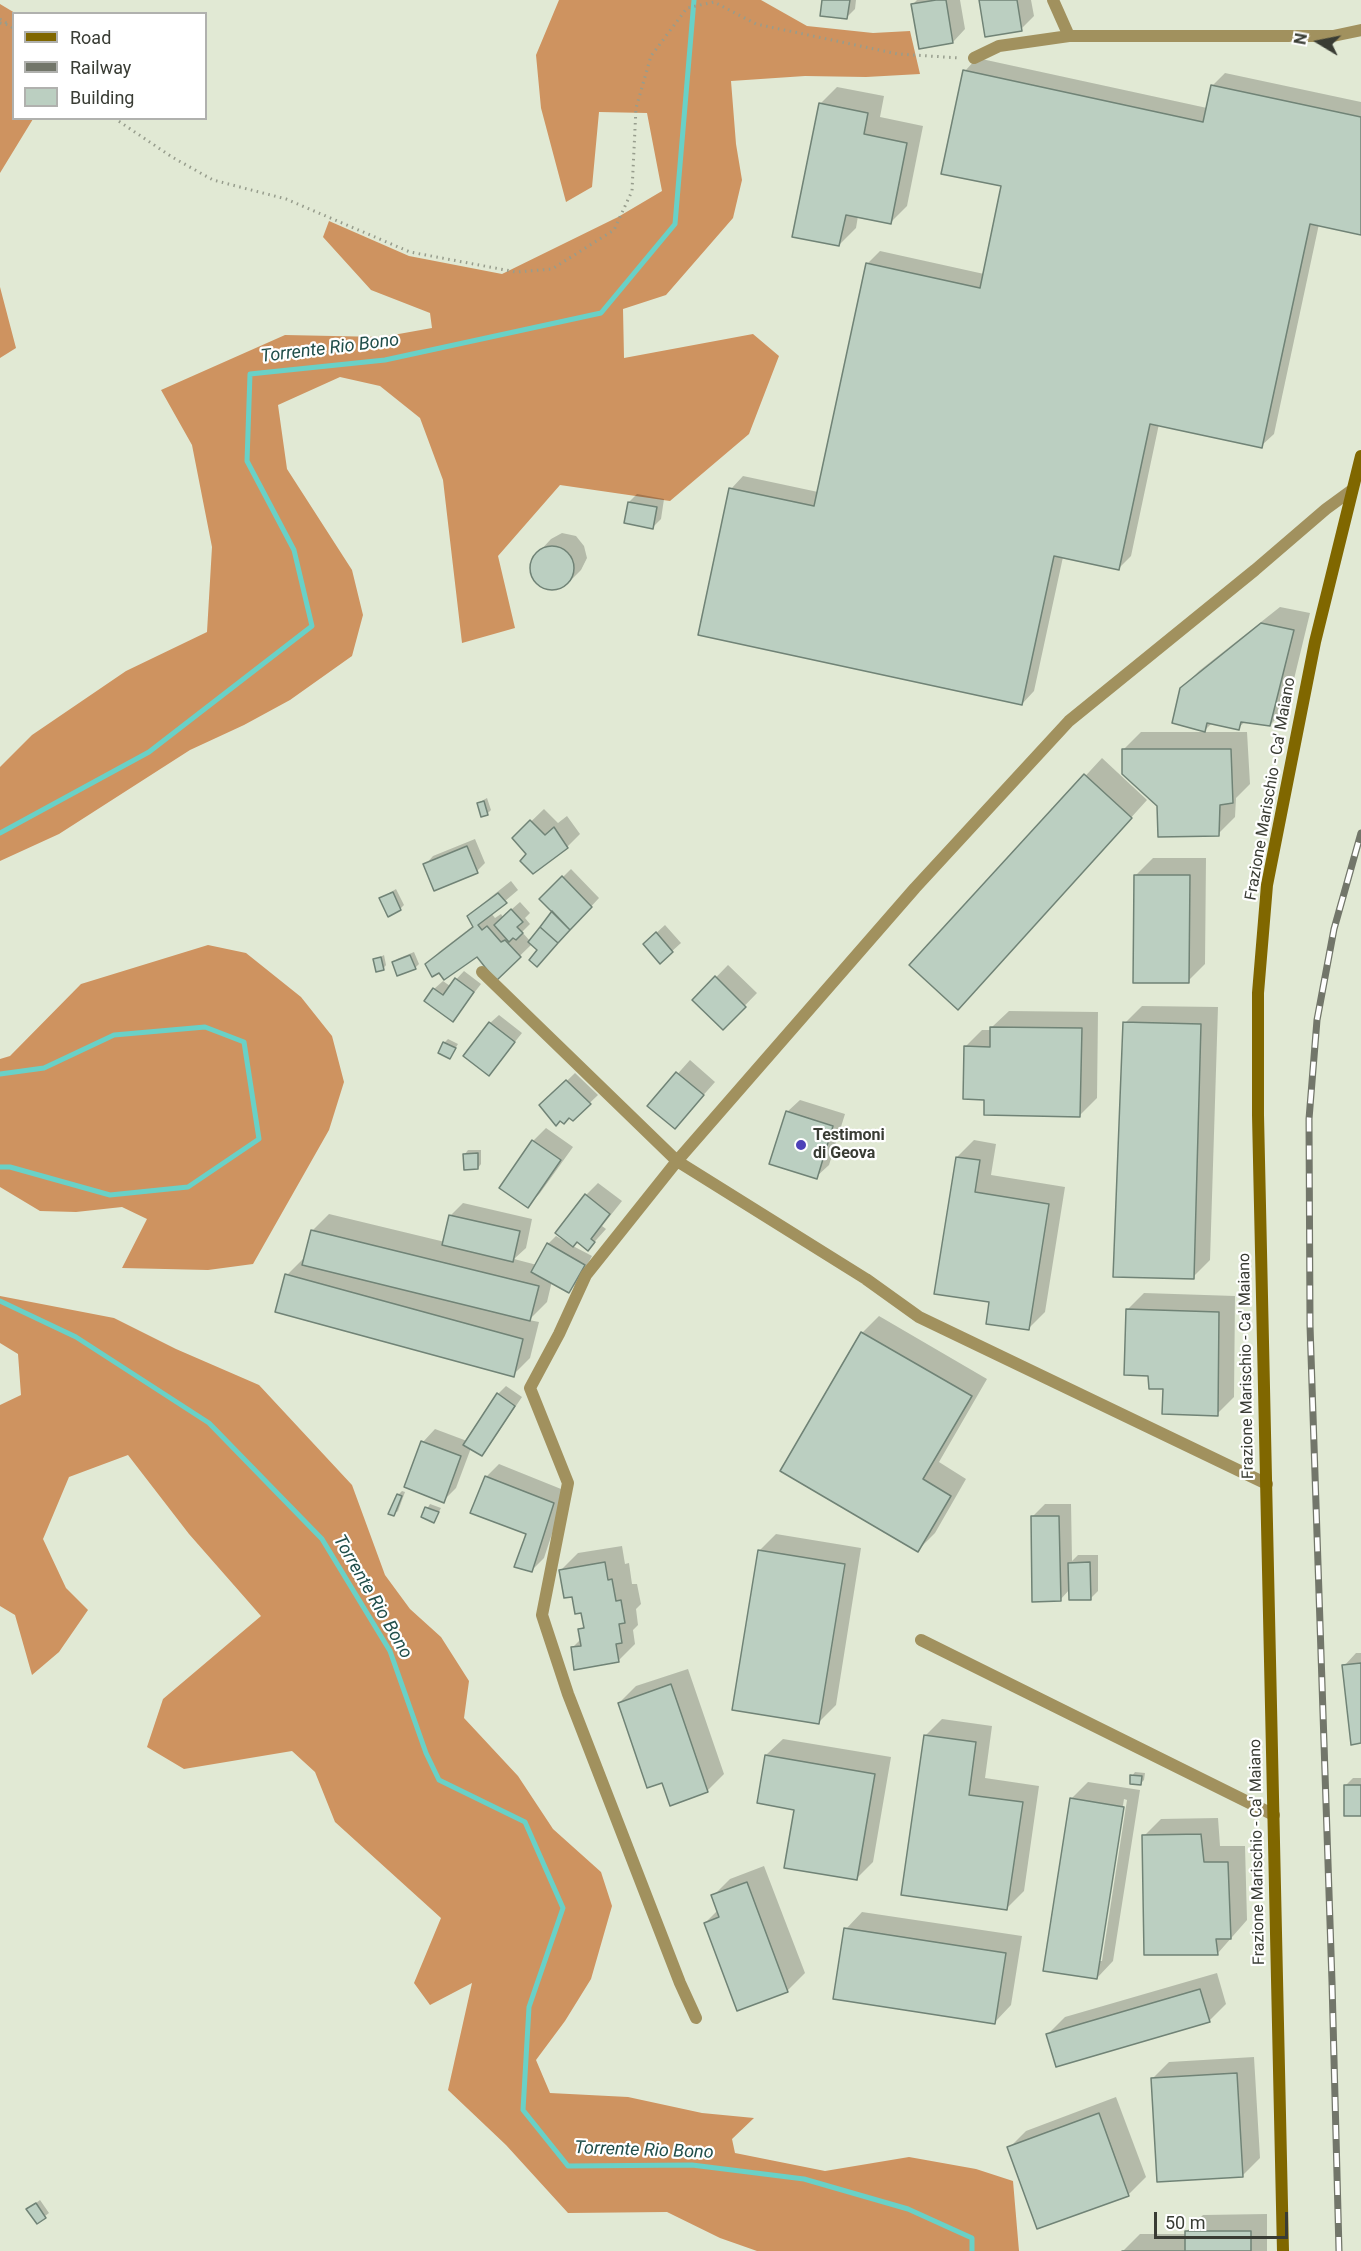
<!DOCTYPE html>
<style>
body{margin:0}
#map{position:relative;width:1361px;height:2251px;overflow:hidden;background:#e1e9d4;font-family:Roboto,sans-serif}
canvas{display:block}
.legend{position:absolute;left:12px;top:12px;width:195px;height:108px;box-sizing:border-box;background:#fff;border:2px solid #b0b1ae;margin:0;padding:8px 10px;list-style:none;font-size:18px;color:#393c34}
.legend li{display:flex;align-items:center;gap:12px;height:30px}
.legend b{width:30px;border:2px solid #b0b1ae}
.north{position:absolute;left:1289px;top:12px;width:60px;height:60px;-webkit-text-stroke:4px #fff;paint-order:stroke;rotate:280deg;font-size:16px;font-weight:700;line-height:24px;text-align:center;color:#393c34}
.north::after{content:'';display:block;margin:auto;width:21px;height:27px;background:#393c34;clip-path:polygon(50% 0,100% 100%,50% 72%,0 100%)}
.scale{position:absolute;left:1154px;top:2212px;width:134px;height:27px;box-sizing:border-box;border:3px solid #393c34;border-top:0;padding-left:8px;font-size:18px;line-height:21px;white-space:nowrap;color:#393c34;-webkit-text-stroke:4px #fff;paint-order:stroke}
</style>
<div id="map">
<canvas width="1361" height="2251"></canvas>
<ul class="legend">
<li><b style="height:8px;background:#806700"></b>Road</li>
<li><b style="height:8px;background:#72766a"></b>Railway</li>
<li><b style="height:16px;background:#bbcfc1"></b>Building</li>
</ul>
<div class="north">N</div>
<div class="scale">50 m</div>
</div>
<script>
const ctx = document.querySelector('canvas').getContext('2d');
ctx.lineJoin = 'round';
function paint(path, color) { ctx.fillStyle = color; ctx.fill(path, 'evenodd'); }
const toPath = rows => new Path2D(rows.map(r => 'M' + r).join(''));
function strokePath(path, color, width, dash) { ctx.strokeStyle = color; ctx.lineWidth = width; ctx.lineCap = dash ? 'butt' : 'round'; ctx.setLineDash(dash || []); ctx.stroke(path); }
function drawText(font, color, halo, rows, align = 'center') {
  ctx.font = font + ' Roboto,sans-serif'; ctx.lineWidth = 4.5; ctx.setLineDash([]); ctx.textBaseline = 'middle'; ctx.strokeStyle = halo; ctx.fillStyle = color; for (const [text, x, y, turn = 0] of rows) {
    ctx.save(); ctx.translate(x, y); ctx.rotate((+turn || 0) * Math.PI / 180); ctx.textAlign = isNaN(turn) ? turn : align; if (halo) ctx.strokeText(text, 0, 0); ctx.fillText(text, 0, 0); ctx.restore();
  }
}
paint(toPath([
 [559,0,761,0,807,26,873,33,910,31,920,74,866,77,805,76,731,81,736,144,742,180,733,218,666,295,623,309,624,358,753,334,779,356,749,434,670,501,560,485,498,556,515,628,462,643,443,480,420,418,380,386,340,377,278,405,287,469,352,570,363,615,352,656,290,700,244,725,190,750,59,834,0,861,0,767,32,735,126,671,207,632,212,547,192,445,161,390,285,335,382,337,432,328,430,313,371,290,323,237,329,221,409,256,502,274,618,217,662,191,647,113,599,112,592,187,566,202,541,108,536,55],
 [0,4,15,13,14,118,33,119,0,173],
 [0,287,16,348,0,358],
 [208,945,246,953,301,997,332,1036,344,1082,329,1130,253,1264,208,1270,122,1268,147,1219,122,1207,76,1212,40,1211,0,1187,0,1059,10,1056,81,984],
 [0,1296,114,1318,176,1349,259,1385,352,1485,385,1575,410,1609,441,1637,469,1681,464,1718,518,1776,553,1829,601,1872,612,1906,591,1979,565,2021,536,2060,550,2093,628,2097,702,2113,754,2118,732,2139,735,2153,825,2171,909,2157,976,2169,1013,2181,1019,2251,757,2251,720,2238,667,2212,568,2213,506,2145,448,2090,472,1983,430,2005,414,1983,441,1918,335,1822,315,1772,292,1751,184,1769,147,1747,163,1699,261,1616,189,1534,128,1455,69,1477,43,1539,66,1588,88,1610,59,1652,32,1675,15,1615,0,1606,0,1405,21,1395,18,1354,0,1343]
]), '#ce9360');
paint(toPath([
 [824,0,856,0,855,9,847,17],
 [917,0,960,0,965,29,953,42,912,5],
 [981,0,1031,0,1034,16,1021,29],
 [977,58,1207,108,1212,86,1225,73,1361,102,1361,233,1319,224,1274,434,1261,446,1159,424,1131,556,1118,569,1063,557,1034,691,1022,704,731,489,743,476,818,492,867,264,880,251,984,274,1003,185,965,71],
 [837,87,884,96,880,117,923,126,907,206,890,223,858,216,856,228,839,245,820,104],
 [637,494,664,499,661,519,653,527,629,502],
 [562,533,576,536,584,546,587,558,581,570,568,583,557,589,543,588,534,578,531,567,538,553,551,539],
 [1280,607,1310,613,1287,708,1270,725,1246,721,1238,728,1213,722,1205,730,1181,689,1199,671],
 [1141,732,1247,732,1250,784,1236,798,1235,817,1218,834,1159,805,1124,749],
 [1102,758,1147,800,974,991,911,965],
 [487,798,491,810,487,814,478,803],
 [544,809,558,823,567,816,580,834,567,847,528,854,514,838],
 [475,839,485,863,477,871,425,865,433,856],
 [1153,858,1206,858,1205,964,1188,981,1136,875],
 [571,869,599,898,545,956,532,944,496,979,477,955,439,971,427,965,439,952,474,925,469,916,482,904,511,881,518,890,491,913,495,918,501,914,503,917,520,902,530,913,525,918,530,924,522,932,530,941,554,911,541,899],
 [396,889,404,905,400,909,381,898],
 [665,925,681,943,660,962,653,936],
 [414,952,419,964,415,968,393,963,397,959],
 [384,955,386,965,383,969,375,960],
 [728,965,757,993,723,1028,694,1000],
 [464,971,481,984,453,1020,434,989,443,981,450,986],
 [1142,1006,1218,1007,1210,1260,1193,1277,1125,1023],
 [1009,1011,1098,1012,1097,1098,1080,1115,986,1098,965,1047,982,1030,992,1030,992,1027],
 [499,1015,522,1033,489,1074,490,1023],
 [448,1039,458,1044,450,1057,444,1043],
 [690,1060,715,1082,675,1127,649,1106],
 [575,1073,598,1095,573,1119,541,1106],
 [800,1100,845,1114,829,1165,816,1177,787,1112],
 [546,1128,573,1147,540,1193,528,1206,501,1187,533,1141],
 [974,1140,996,1144,991,1175,1065,1187,1045,1312,1028,1329,991,1301,957,1157],
 [468,1150,481,1150,481,1164,478,1168,465,1154],
 [598,1183,622,1201,602,1226,606,1229,588,1249,577,1241,573,1246,592,1256,577,1283,569,1291,552,1281,547,1302,529,1320,539,1322,530,1358,513,1375,287,1275,304,1258,306,1259,312,1231,329,1214,445,1242,451,1215,463,1203,532,1219,526,1248,514,1259,537,1265,548,1244,556,1236,566,1242,586,1195],
 [1144,1293,1235,1296,1234,1397,1217,1414,1165,1388,1150,1374,1127,1310],
 [879,1316,987,1379,939,1462,966,1479,935,1533,918,1550,862,1333],
 [506,1386,522,1397,489,1446,481,1455,471,1448,456,1488,443,1501,406,1486,423,1442,435,1429,467,1441,498,1394],
 [499,1464,566,1491,544,1558,531,1571,528,1533,486,1477],
 [402,1491,405,1492,398,1511,394,1514,398,1495],
 [430,1504,441,1508,434,1521,423,1516],
 [1045,1504,1071,1504,1072,1561,1078,1555,1098,1555,1098,1591,1090,1599,1070,1589,1060,1600,1032,1517],
 [776,1534,861,1548,836,1705,819,1722,759,1551],
 [622,1546,625,1564,629,1563,632,1584,637,1584,641,1604,636,1609,638,1625,633,1630,635,1644,618,1661,572,1648,581,1639,580,1630,585,1625,582,1611,561,1570,578,1553],
 [1356,1653,1361,1653,1361,1742,1344,1666],
 [688,1669,724,1774,707,1791,663,1781,619,1703,636,1686],
 [942,1719,992,1726,985,1778,1039,1786,1024,1891,1007,1908,925,1736],
 [783,1739,891,1757,873,1862,856,1879,796,1808,766,1755],
 [1135,1772,1145,1773,1144,1780,1141,1783,1132,1776],
 [1353,1778,1361,1778,1361,1815,1345,1786],
 [1088,1782,1140,1790,1113,1961,1097,1978,1071,1799],
 [1124,1799,1127,1800,1102,1961,1098,1961],
 [1218,1818,1220,1846,1245,1846,1247,1920,1218,1953,1144,1836,1161,1819],
 [764,1866,805,1973,788,1990,737,2009,705,1923,718,1910,713,1896,730,1879],
 [862,1912,1022,1936,1011,2005,995,2022,846,1929],
 [1217,1973,1226,2004,1209,2021,1048,2034,1065,2017],
 [1254,2057,1260,2158,1243,2175,1152,2079,1169,2062],
 [1116,2097,1146,2177,1129,2194,1038,2227,1009,2148,1026,2131],
 [40,2200,49,2213,37,2222,32,2206],
 [1267,2214,1267,2251,1123,2251,1140,2234,1186,2234,1186,2232,1203,2215]
]), '#0003');
strokePath(toPath([
 [0,833,149,752,312,626,294,550,247,461,250,374,385,360,601,313,675,224,694,0],
 [0,1074,44,1068,114,1035,205,1027,244,1042,259,1139,188,1187,110,1195,10,1167,0,1167],
 [0,1301,76,1337,209,1423,322,1539,390,1651,426,1753,439,1780,525,1822,563,1908,529,2007,523,2110,568,2166,692,2165,804,2179,908,2209,972,2238,972,2251]
]), '#69d1c7', 5);
const building = toPath([
 [822,0,850,0,847,19,820,16,822,0],
 [936,0,946,0,953,43,919,49,911,4,936,0],
 [979,0,1017,0,1022,31,985,37,979,0],
 [963,70,1203,122,1211,85,1361,117,1361,235,1310,224,1262,448,1150,424,1119,570,1054,556,1022,705,698,635,729,488,814,506,866,263,980,288,1001,186,941,174,963,70],
 [819,103,868,113,864,134,907,143,891,224,846,215,839,246,792,237,819,103],
 [628,502,657,507,653,529,624,523,628,502],
 '530 568a22 22 0 1 1 44 0a22 22 0 1 1-44 0Z',
 [1261,623,1294,630,1270,726,1241,722,1239,730,1207,723,1205,732,1172,723,1180,688,1261,623],
 [1122,749,1231,749,1233,803,1220,805,1219,836,1158,837,1157,806,1122,774,1122,749],
 [1084,774,1132,818,958,1010,909,965,1084,774],
 [484,801,488,815,481,817,477,803,484,801],
 [530,820,545,835,554,827,568,848,533,874,520,861,526,854,512,838,530,820],
 [467,846,478,873,434,891,423,864,467,846],
 [1134,875,1190,875,1189,983,1133,983,1134,875],
 [562,876,592,907,570,930,539,899,562,876],
 [393,892,401,910,388,917,379,898,393,892],
 [498,893,507,903,478,925,482,930,487,926,501,942,505,940,521,957,496,981,477,957,444,980,439,973,432,977,425,964,473,927,467,916,498,893],
 [511,909,523,922,517,927,523,933,516,940,513,938,509,942,494,925,511,909],
 [552,911,570,930,558,943,540,927,552,911],
 [540,927,558,943,537,967,529,960,537,950,528,942,540,927],
 [656,932,673,952,660,964,643,944,656,932],
 [410,955,416,969,397,976,392,962,410,955],
 [381,957,384,970,376,972,373,959,381,957],
 [715,976,746,1007,723,1030,692,1000,715,976],
 [455,978,474,992,453,1022,424,1001,433,988,443,995,455,978],
 [489,1022,515,1042,489,1076,463,1056,489,1022],
 [1123,1022,1201,1024,1194,1279,1113,1277,1123,1022],
 [990,1027,1082,1028,1080,1117,984,1115,984,1100,963,1099,964,1046,990,1047,990,1027],
 [443,1042,456,1048,450,1059,438,1053,443,1042],
 [676,1072,704,1095,675,1129,647,1106,676,1072],
 [566,1080,591,1104,573,1121,569,1118,564,1124,560,1121,556,1126,539,1105,566,1080],
 [786,1111,833,1126,817,1179,769,1164,786,1111],
 [532,1140,561,1160,528,1208,499,1188,532,1140],
 [478,1153,478,1169,464,1170,463,1154,478,1153],
 [956,1157,980,1160,975,1192,1049,1204,1029,1330,986,1324,989,1302,934,1294,956,1157],
 [585,1194,610,1214,591,1239,595,1242,588,1251,577,1242,573,1247,555,1233,585,1194],
 [449,1215,520,1231,513,1262,442,1245,449,1215],
 [311,1230,539,1286,530,1321,302,1265,311,1230],
 [547,1243,585,1265,569,1293,531,1272,547,1243],
 [285,1274,523,1339,514,1377,275,1312,285,1274],
 [1126,1309,1219,1312,1218,1416,1162,1414,1163,1389,1149,1389,1148,1376,1124,1375,1126,1309],
 [861,1332,972,1396,923,1479,951,1496,918,1552,780,1471,861,1332],
 [497,1393,515,1406,482,1456,463,1445,497,1393],
 [421,1441,461,1456,444,1503,404,1487,421,1441],
 [485,1476,554,1503,532,1572,514,1567,526,1534,470,1513,485,1476],
 [397,1494,402,1496,394,1516,388,1514,397,1494],
 [425,1507,439,1512,434,1523,421,1517,425,1507],
 [1031,1516,1059,1516,1061,1601,1032,1602,1031,1516],
 [758,1550,845,1564,819,1724,732,1710,758,1550],
 [605,1562,608,1580,612,1579,616,1601,621,1600,625,1623,619,1624,622,1643,616,1644,619,1662,574,1670,571,1647,581,1646,578,1629,584,1628,581,1613,575,1614,572,1597,564,1598,559,1570,605,1562],
 [1090,1562,1091,1600,1069,1600,1068,1563,1090,1562],
 [1361,1663,1361,1743,1351,1745,1342,1665,1361,1663],
 [671,1684,708,1792,670,1806,662,1783,647,1788,618,1703,671,1684],
 [924,1735,976,1742,969,1795,1023,1802,1007,1910,901,1895,924,1735],
 [765,1755,875,1774,857,1880,784,1868,794,1810,757,1803,765,1755],
 [1130,1775,1142,1776,1141,1785,1130,1784,1130,1775],
 [1344,1785,1361,1785,1361,1816,1344,1816,1344,1785],
 [1070,1798,1124,1807,1097,1979,1043,1971,1070,1798],
 [1201,1834,1204,1862,1228,1862,1231,1939,1216,1939,1218,1955,1144,1955,1142,1835,1201,1834],
 [747,1882,788,1992,737,2011,704,1923,719,1917,711,1895,747,1882],
 [844,1928,1006,1953,995,2024,833,1999,844,1928],
 [1200,1989,1210,2022,1056,2067,1046,2034,1200,1989],
 [1237,2073,1243,2177,1157,2182,1151,2078,1237,2073],
 [1099,2113,1129,2196,1037,2229,1007,2147,1099,2113],
 [36,2203,46,2218,37,2224,26,2209,36,2203],
 [1185,2231,1251,2231,1251,2251,1122,2251,1185,2251,1185,2231]
]);
paint(building, '#bbcfc1');
strokePath(building, '#708376', 1.5);
strokePath(toPath([
 [0,19,8,24],
 [0,23,9,25,14,29],
 [114,118,172,157,213,180,286,199,410,252,516,272,552,269,614,230,632,191,636,108,651,56,687,8,714,2,756,24,898,54,960,58]
]), '#979d8d', 3, [1.5, 4.5]);
strokePath(toPath([
 [1053,0,1069,36],
 [974,58,999,46,1069,36,1333,36,1361,30],
 [482,972,677,1161,866,1279,919,1317,1267,1484],
 [921,1640,1274,1815],
 [696,2018,680,1983,568,1694,542,1615,568,1483,530,1388,559,1334,586,1275,677,1161,915,888,1069,721,1255,570,1326,509,1352,490]
]), '#a1915e', 12);
strokePath(toPath([
 [1283,2251,1258,1115,1258,993,1267,885,1315,642,1361,456]
]), '#806700', 12);
const rail = toPath([
 [1339,2251,1332,1982,1310,1325,1309,1119,1317,1020,1334,929,1361,833]
]);
strokePath(rail, '#72766a', 7);
strokePath(rail, '#fff', 4.5, [14]);
for (const [x, y, r, color] of [
 [801,1145,6,"#4d41b8"]
]) { const dot = new Path2D(); dot.arc(x, y, r, 0, 2 * Math.PI); ctx.fillStyle = color; ctx.fill(dot); strokePath(dot, '#fff', 2); }
drawText('16px', '#393c34', '#fff', [
 ["Frazione Marischio - Ca' Maiano",1271,789,-80],
 ["Frazione Marischio - Ca' Maiano",1247,1366,-91],
 ["Frazione Marischio - Ca' Maiano",1258,1852,-91]
]);
drawText('bold 16px', '#393c34', '#fff', [
 ["Testimoni",813,1136],
 ["di Geova",813,1154]
], 'left');
drawText('italic 18px', '#204e4a', '#fff', [
 ["Torrente Rio Bono",330,349,-7],
 ["Torrente Rio Bono",372,1597,60],
 ["Torrente Rio Bono",644,2151,2]
]);
</script>
